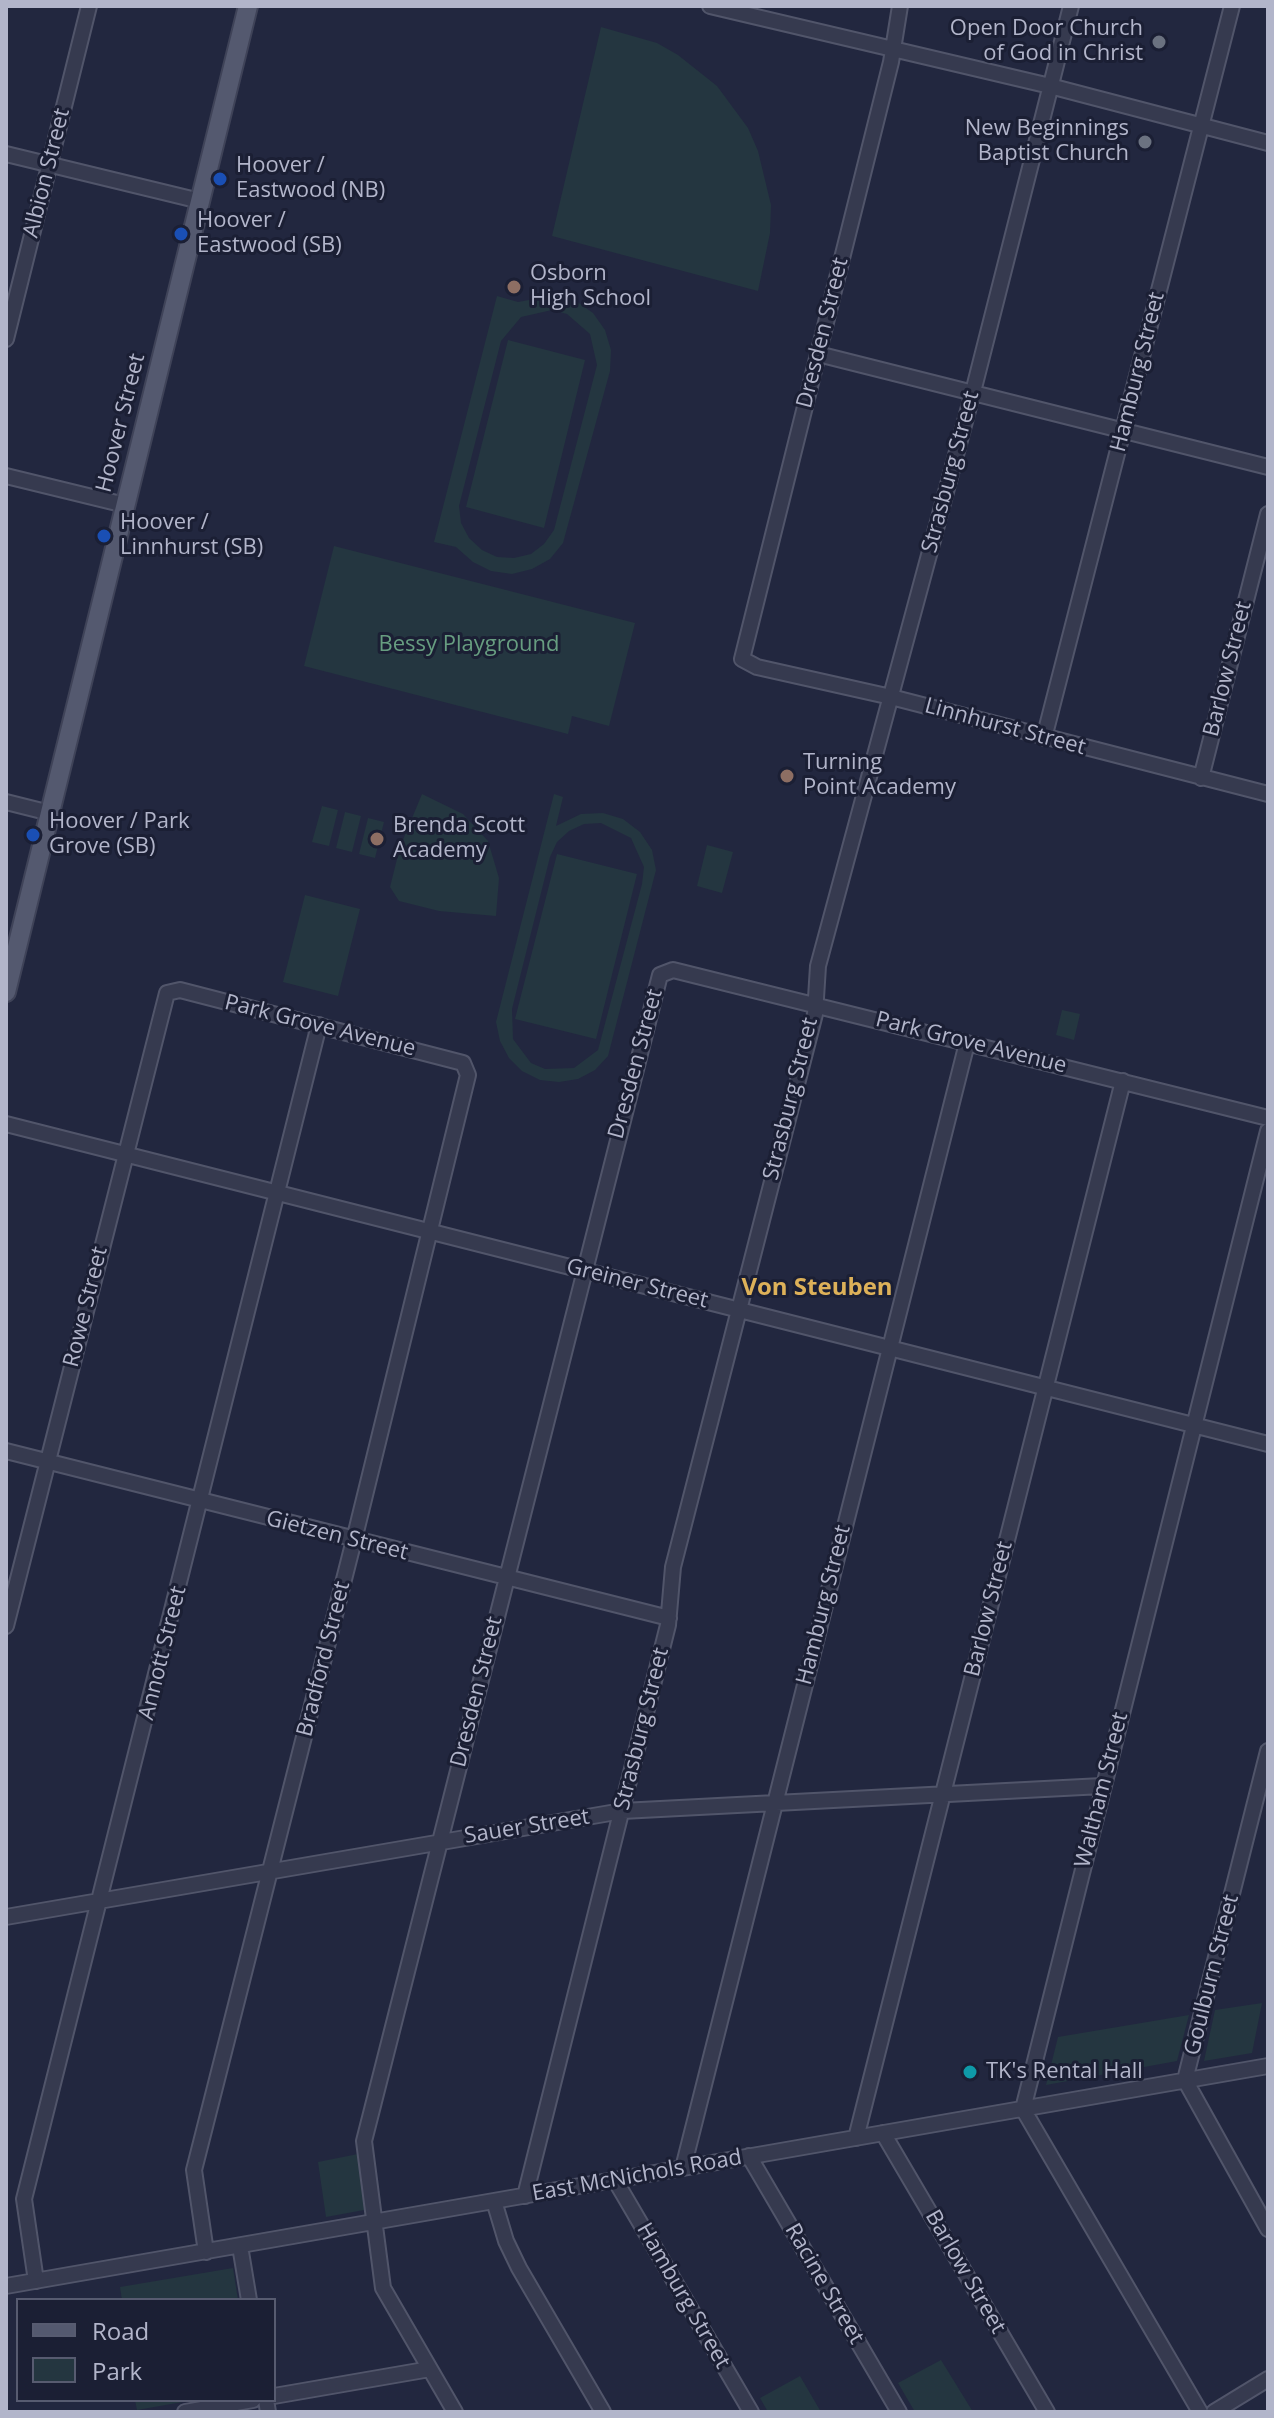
<!DOCTYPE html>
<style>
body{margin:0}
#map{position:relative;width:1274px;height:2418px;overflow:hidden;background:#22273f;font-family:"Open Sans",sans-serif}
canvas{display:block}
.frame{position:absolute;inset:0;border:8px solid #b2b5ca;pointer-events:none}
.legend{position:absolute;left:16px;top:2298px;width:260px;height:104px;box-sizing:border-box;background:#1b1f34;border:2px solid #575b70;margin:0;padding:10px 14px;list-style:none;font-size:24px;color:#b2b5ca}
.legend li{display:flex;align-items:center;gap:16px;height:40px}
.legend b{width:40px;border:2px solid #575b70}
</style>
<div id="map">
<canvas width="1274" height="2418"></canvas>
<div class="frame"></div>
<ul class="legend">
<li><b style="height:10px;background:#54596f"></b>Road</li>
<li><b style="height:22px;background:#243640"></b>Park</li>
</ul>
</div>
<script>
const ctx = document.querySelector('canvas').getContext('2d');
ctx.lineJoin = 'round';
function paint(path, color) { ctx.fillStyle = color; ctx.fill(path, 'evenodd'); }
const toPath = rows => new Path2D(rows.map(r => 'M' + r).join(''));
function strokePath(path, color, width, dash) { ctx.strokeStyle = color; ctx.lineWidth = width; ctx.lineCap = dash ? 'butt' : 'round'; ctx.setLineDash(dash || []); ctx.stroke(path); }
function drawText(font, color, halo, rows, align = 'center') {
  ctx.font = font + ' "Open Sans",sans-serif'; ctx.lineWidth = 6; ctx.setLineDash([]); ctx.textBaseline = 'middle'; ctx.strokeStyle = halo; ctx.fillStyle = color; for (const [text, x, y, turn = 0] of rows) {
    ctx.save(); ctx.translate(x, y); ctx.rotate((+turn || 0) * Math.PI / 180); ctx.textAlign = isNaN(turn) ? turn : align; if (halo) ctx.strokeText(text, 0, 0); ctx.fillText(text, 0, 0); ctx.restore();
  }
}
paint(toPath([
 [601,27,657,43,678,55,717,86,748,128,758,151,771,205,770,233,758,291,552,236],
 [556,295,576,301,593,313,605,330,611,350,610,371,563,543,550,559,532,569,512,574,491,571,473,562,456,547,434,542,497,296,518,302],
 [552,310,567,314,590,334,597,365,554,530,544,544,531,554,514,558,497,557,482,550,469,538,461,523,459,506,501,341,521,317],
 [508,340,585,360,544,528,466,507],
 [334,546,635,623,609,726,572,716,568,734,304,666],
 [422,794,463,814,488,841,499,878,496,916,439,911,399,901,390,887,400,847],
 [554,794,563,797,556,826,581,814,603,813,623,819,640,832,652,850,656,870,608,1056,595,1070,578,1079,559,1082,540,1080,522,1071,509,1058,500,1041,496,1022],
 [601,823,631,838,644,867,642,884,598,1050,574,1068,545,1069,531,1063,513,1039,512,1009,550,857,557,842,569,831,584,824],
 [322,806,338,810,329,846,312,842],
 [345,812,361,816,352,852,336,848],
 [368,818,384,822,375,858,359,854],
 [707,845,733,852,722,893,697,886],
 [557,854,637,874,596,1039,515,1019],
 [305,895,360,909,338,996,283,982],
 [1062,1010,1080,1014,1074,1040,1056,1035],
 [1262,2003,1252,2053,1204,2061,1215,2010],
 [1189,2015,1177,2061,1046,2085,1058,2037],
 [358,2154,368,2206,364,2210,326,2217,318,2162],
 [233,2268,238,2300,122,2300,120,2287],
 [941,2360,973,2412,915,2412,898,2383],
 [800,2376,821,2412,768,2412,760,2398],
 [135,2400,194,2400,137,2410]
]), '#243640');
const minor = toPath([
 [710,6,1050,86,1268,143],
 [900,6,891,62,742,659,757,667,891,697,1268,794],
 [6,154,200,201],
 [6,339,89,6],
 [818,354,1268,467],
 [6,476,125,505],
 [1044,738,1232,6],
 [1201,778,1268,514],
 [6,802,50,813],
 [6,1124,1268,1444],
 [6,1451,669,1618],
 [6,1626,167,993,180,990,463,1063,468,1075,354,1540,194,2170,206,2252],
 [1268,1751,1185,2080,1268,2229],
 [6,1917,622,1811,1102,1786],
 [883,2133,1047,2412],
 [856,2138,1123,1081],
 [749,2156,899,2412],
 [683,2168,967,1043],
 [615,2180,751,2412],
 [525,2196,668,1625,673,1567,815,1014,818,966,973,392,1071,6],
 [494,2201,506,2241,519,2268,603,2412],
 [240,2246,249,2300],
 [36,2281,24,2199,319,1025],
 [6,2286,1268,2066],
 [274,2396,430,2369],
 [266,2400,268,2412],
 [185,2412,253,2400],
 [455,2412,383,2288,364,2141,660,975,673,970,1268,1118],
 [1200,2412,1023,2109,1268,1131],
 [1214,2412,1268,2379]
]);
const major = toPath([
 [6,992,248,6]
]);
strokePath(minor, '#51556a', 18);
strokePath(major, '#3f4358', 22);
strokePath(minor, '#363a4f', 14);
strokePath(major, '#54596f', 18);
for (const [x, y, r, color] of [
 [1159,42,8,"#6b7280"],
 [1145,142,8,"#6b7280"],
 [220,179,8,"#1a4fb4"],
 [181,234,8,"#1a4fb4"],
 [514,287,8,"#8d6e63"],
 [104,536,8,"#1a4fb4"],
 [787,776,8,"#8d6e63"],
 [33,835,8,"#1a4fb4"],
 [377,839,8,"#8d6e63"],
 [970,2072,8,"#0f9aa8"]
]) { const dot = new Path2D(); dot.arc(x, y, r, 0, 2 * Math.PI); ctx.fillStyle = color; ctx.fill(dot); strokePath(dot, '#1b1f34', 3); }
drawText('22px', '#b2b5ca', '#1b1f34', [
 ["Open Door Church",1143,29,"right"],
 ["of God in Christ",1143,54,"right"],
 ["New Beginnings",1129,129,"right"],
 ["Baptist Church",1129,154,"right"],
 ["Hoover /",236,166],
 ["Eastwood (NB)",236,191],
 ["Hoover /",197,221],
 ["Eastwood (SB)",197,246],
 ["Osborn",530,274],
 ["High School",530,299],
 ["Hoover /",120,523],
 ["Linnhurst (SB)",120,548],
 ["Turning",803,763],
 ["Point Academy",803,788],
 ["Hoover / Park",49,822],
 ["Grove (SB)",49,847],
 ["Brenda Scott",393,826],
 ["Academy",393,851],
 ["TK's Rental Hall",986,2072]
], 'left');
drawText('22px', '#b2b5ca', '#1b1f34', [
 ["Albion Street",47,173,-76],
 ["Dresden Street",823,333,-76],
 ["Hamburg Street",1138,372,-76],
 ["Hoover Street",121,423,-76],
 ["Strasburg Street",951,472,-75],
 ["Barlow Street",1228,669,-76],
 ["Linnhurst Street",1005,727,15],
 ["Park Grove Avenue",320,1026,14],
 ["Park Grove Avenue",971,1043,14],
 ["Dresden Street",636,1064,-75],
 ["Strasburg Street",791,1099,-76],
 ["Greiner Street",637,1284,14],
 ["Rowe Street",86,1307,-76],
 ["Gietzen Street",337,1536,14],
 ["Hamburg Street",824,1605,-76],
 ["Barlow Street",989,1609,-76],
 ["Annott Street",163,1653,-76],
 ["Bradford Street",324,1659,-76],
 ["Dresden Street",477,1692,-76],
 ["Strasburg Street",642,1729,-76],
 ["Waltham Street",1102,1790,-76],
 ["Sauer Street",527,1827,-9],
 ["Goulburn Street",1212,1975,-76],
 ["East McNichols Road",637,2176,-10],
 ["Barlow Street",965,2272,60],
 ["Racine Street",824,2284,60],
 ["Hamburg Street",683,2296,60]
]);
drawText('22px', '#679d80', '#1b1f34', [
 ["Bessy Playground",469,645]
]);
drawText('bold 24px', '#ddb159', '#1b1f34', [
 ["Von Steuben",817,1288]
]);
</script>
